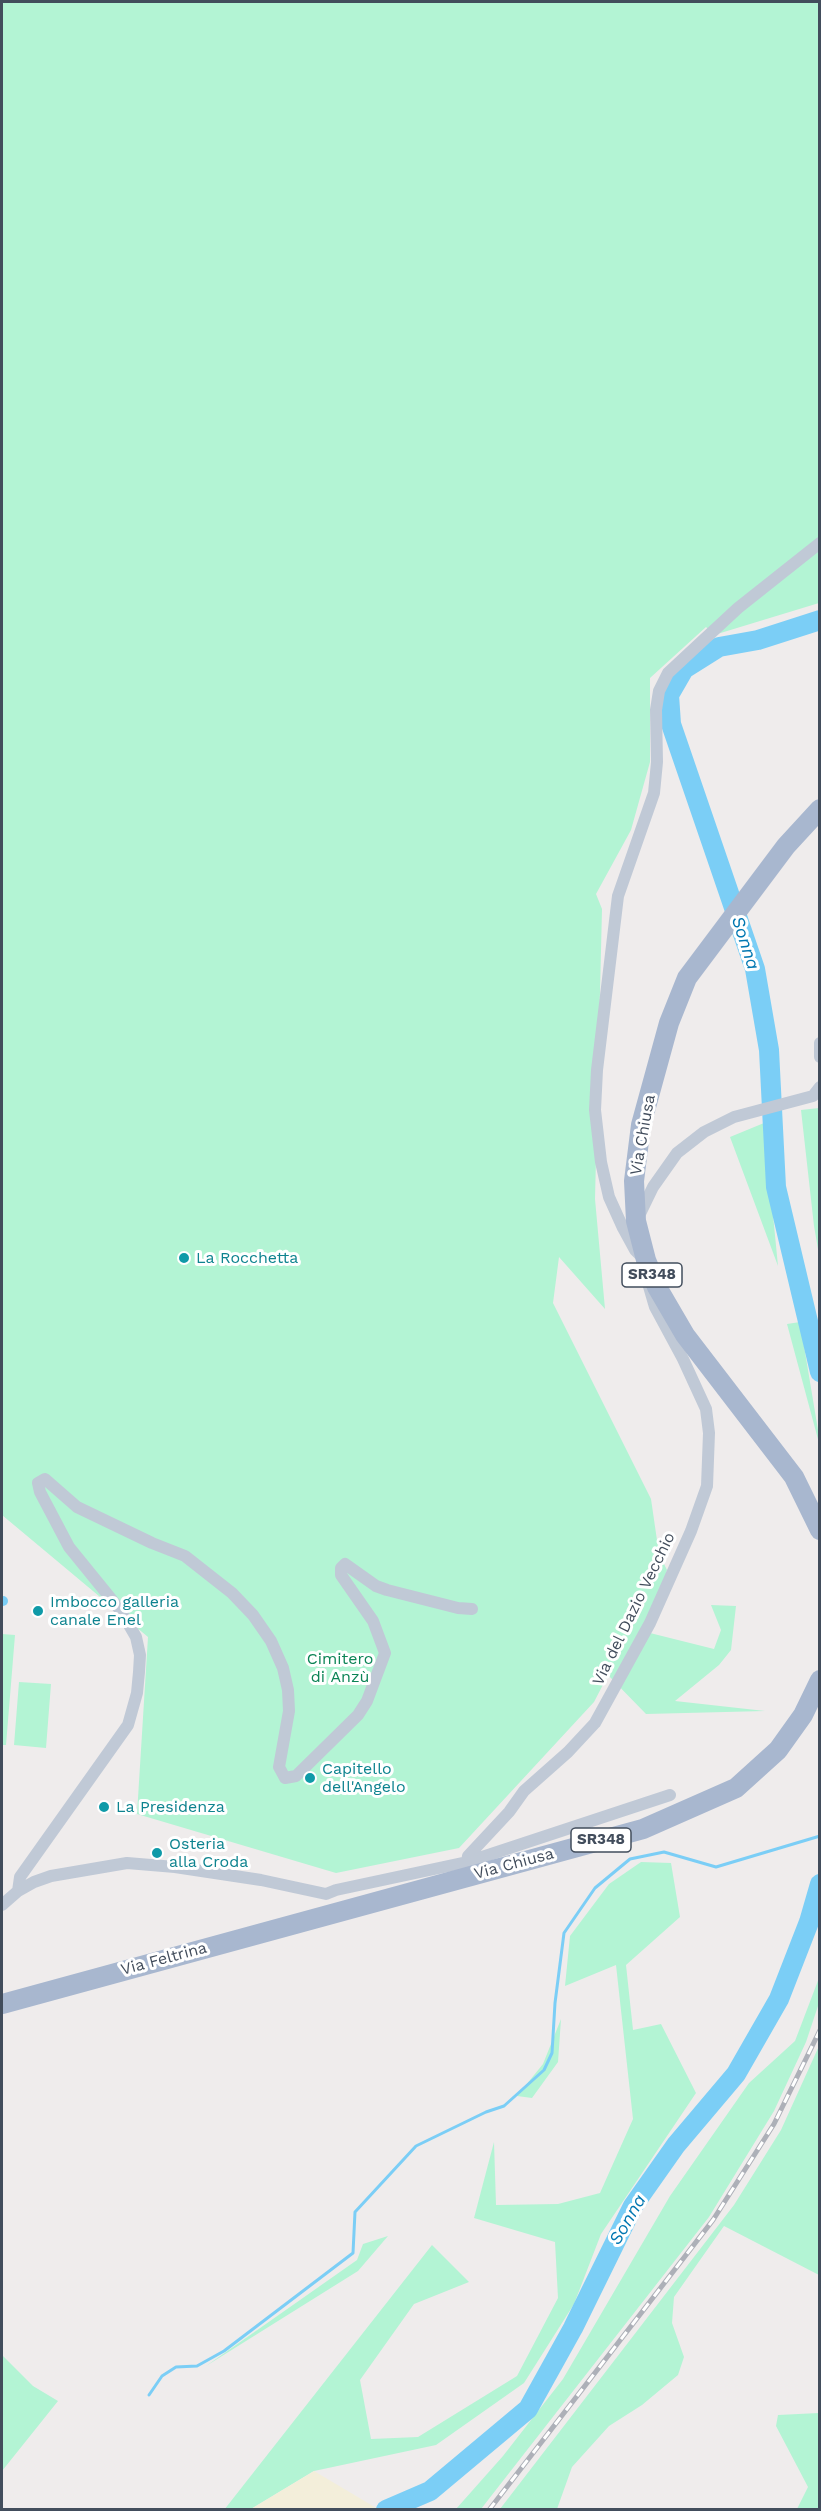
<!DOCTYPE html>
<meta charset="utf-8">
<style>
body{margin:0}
#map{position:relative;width:821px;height:2511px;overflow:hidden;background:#efecec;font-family:"Work Sans",sans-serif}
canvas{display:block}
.frame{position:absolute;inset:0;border:3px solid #424d5c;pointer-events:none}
</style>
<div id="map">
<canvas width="821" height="2511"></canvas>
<div class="frame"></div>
</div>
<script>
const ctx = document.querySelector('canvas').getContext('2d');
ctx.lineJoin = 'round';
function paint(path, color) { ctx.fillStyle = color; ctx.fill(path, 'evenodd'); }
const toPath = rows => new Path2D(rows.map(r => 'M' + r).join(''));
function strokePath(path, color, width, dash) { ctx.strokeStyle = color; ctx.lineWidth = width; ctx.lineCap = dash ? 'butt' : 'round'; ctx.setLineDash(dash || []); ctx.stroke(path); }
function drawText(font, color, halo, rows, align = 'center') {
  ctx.font = font + ' "Work Sans",sans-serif'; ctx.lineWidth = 6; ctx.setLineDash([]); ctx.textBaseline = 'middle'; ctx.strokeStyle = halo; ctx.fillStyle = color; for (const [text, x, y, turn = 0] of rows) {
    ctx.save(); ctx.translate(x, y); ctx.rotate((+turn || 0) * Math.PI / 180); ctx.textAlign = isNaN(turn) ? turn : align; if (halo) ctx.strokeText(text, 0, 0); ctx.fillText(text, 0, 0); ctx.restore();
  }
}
paint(toPath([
 [2,2,819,2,819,603,714,635,706,627,650,678,650,762,631,830,596,894,602,909,595,1199,605,1309,559,1257,553,1303,651,1499,659,1554,667,1570,650,1633,714,1649,721,1630,711,1605,736,1606,731,1650,719,1665,675,1701,765,1711,646,1714,608,1675,594,1702,459,1848,336,1873,137,1814,148,1637,2,1515],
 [819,1108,820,1108,819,1255,814,1226,801,1110],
 [764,1123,778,1266,730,1137],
 [800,1322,819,1436,819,1443,787,1324],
 [2,1634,15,1635,6,1745,2,1745],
 [19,1682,51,1684,46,1748,14,1745],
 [641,1862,671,1863,680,1917,626,1965,633,2030,661,2024,696,2093,601,2234,574,2304,524,2383,436,2445,314,2471,251,2509,224,2510,432,2245,469,2282,414,2304,360,2380,371,2439,418,2437,517,2376,558,2298,555,2242,474,2218,494,2142,496,2205,558,2204,600,2193,633,2119,616,1965,565,1986,570,1936,609,1884],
 [819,1978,819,2003,806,2042,774,2111,709,2217,481,2509,456,2509,503,2456,563,2379,670,2196,749,2083,795,2041],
 [561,2019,558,2062,532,2098,517,2096,543,2064],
 [819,2046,819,2275,724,2226,674,2297,672,2323,684,2357,678,2375,642,2405,609,2426,572,2467,557,2509,500,2509,734,2205,781,2130],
 [388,2236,358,2271,206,2366,357,2260,363,2244],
 [2,2355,33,2386,58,2401,2,2471],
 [819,2413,819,2509,797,2509,808,2487,776,2426,778,2415]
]), '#b3f4d4');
paint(toPath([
 [314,2471,378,2509,251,2509]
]), '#f3eeda');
strokePath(toPath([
 [149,2395,162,2376,176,2367,197,2366,224,2351,353,2253,355,2212,416,2146,486,2112,504,2106,544,2070,552,2053,555,2003,564,1933,595,1888,630,1859,664,1852,716,1867,820,1836]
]), '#7bcef6', 3);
strokePath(toPath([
 [2,1601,3,1601]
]), '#7bcef6', 10);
strokePath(toPath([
 [820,620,758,640,719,647,684,669,669,695,671,724,755,969,769,1050,776,1187,820,1372],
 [386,2510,430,2491,528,2409,573,2328,633,2206,676,2145,736,2074,779,1999,809,1922,820,1884]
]), '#7bcef6', 20);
strokePath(toPath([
 [820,1043,820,1057],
 [638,1218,653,1187,677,1153,704,1132,734,1117,813,1096,820,1087],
 [641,1256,635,1250,623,1228,609,1197,601,1162,595,1110,597,1070,618,896,654,793,657,762,656,710,659,691,668,673,697,646,738,608,820,543],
 [467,1862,468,1856,509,1812,524,1791,568,1752,595,1723,650,1623,691,1531,707,1486,709,1433,706,1409,683,1359,655,1307,648,1283],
 [18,1891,20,1877,128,1725,137,1693,139,1672,140,1655,136,1637,121,1611,69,1547,40,1492,38,1483,45,1479,77,1507,152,1543,185,1556,232,1593,253,1615,271,1641,283,1668,288,1690,289,1711,279,1767,285,1778,296,1776,358,1715,367,1701,385,1653,373,1621,341,1575,341,1568,345,1564,376,1586,387,1590,458,1608,472,1609],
 [2,1905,18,1891,34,1882,51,1876,127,1863,175,1867,261,1880,326,1894,336,1890,467,1862,670,1795]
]), '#c0c9d6', 12);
strokePath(toPath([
 [820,809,786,846,687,978,669,1023,641,1125,634,1181,636,1221,646,1260,657,1287,685,1335,794,1477,820,1530],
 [2,2004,643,1829,736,1788,778,1750,803,1715,820,1680]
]), '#a8b7cf', 20);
const rail = toPath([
 [489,2510,713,2220,774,2124,820,2030]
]);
strokePath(rail, '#adb0b8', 5);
strokePath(rail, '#fff', 3, [9]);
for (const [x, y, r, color] of [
 [184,1258,6,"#0f9aa8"],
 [38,1611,6,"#0f9aa8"],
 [310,1778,6,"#0f9aa8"],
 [104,1807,6,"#0f9aa8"],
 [157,1853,6,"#0f9aa8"]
]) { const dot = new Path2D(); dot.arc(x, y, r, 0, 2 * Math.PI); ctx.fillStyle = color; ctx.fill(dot); strokePath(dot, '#fff', 2); }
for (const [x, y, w] of [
 [652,1275,60],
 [601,1840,60]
]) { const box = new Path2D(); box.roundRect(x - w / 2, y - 12, w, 24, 4.5); ctx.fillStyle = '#fff'; ctx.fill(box); strokePath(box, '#424d5c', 1.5); }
drawText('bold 15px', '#424d5c', null, [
 ["SR348",652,1275],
 ["SR348",601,1840]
]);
drawText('16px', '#424d5c', '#fff', [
 ["Via Chiusa",643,1135,-80],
 ["Via del Dazio Vecchio",634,1609,-64],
 ["Via Chiusa",514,1864,-15],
 ["Via Feltrina",164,1959,-15]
]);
drawText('16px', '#0d838f', '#fff', [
 ["La Rocchetta",196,1258],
 ["Imbocco galleria",50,1602],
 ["canale Enel",50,1620],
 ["Capitello",322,1769],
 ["dell'Angelo",322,1787],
 ["La Presidenza",116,1807],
 ["Osteria",169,1844],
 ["alla Croda",169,1862]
], 'left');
drawText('16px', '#0c8456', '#fff', [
 ["Cimitero",340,1659],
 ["di Anzù",340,1677]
]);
drawText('italic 18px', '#0077b1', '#fff', [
 ["Sonna",745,943,72],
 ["Sonna",628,2220,-60]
]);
</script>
